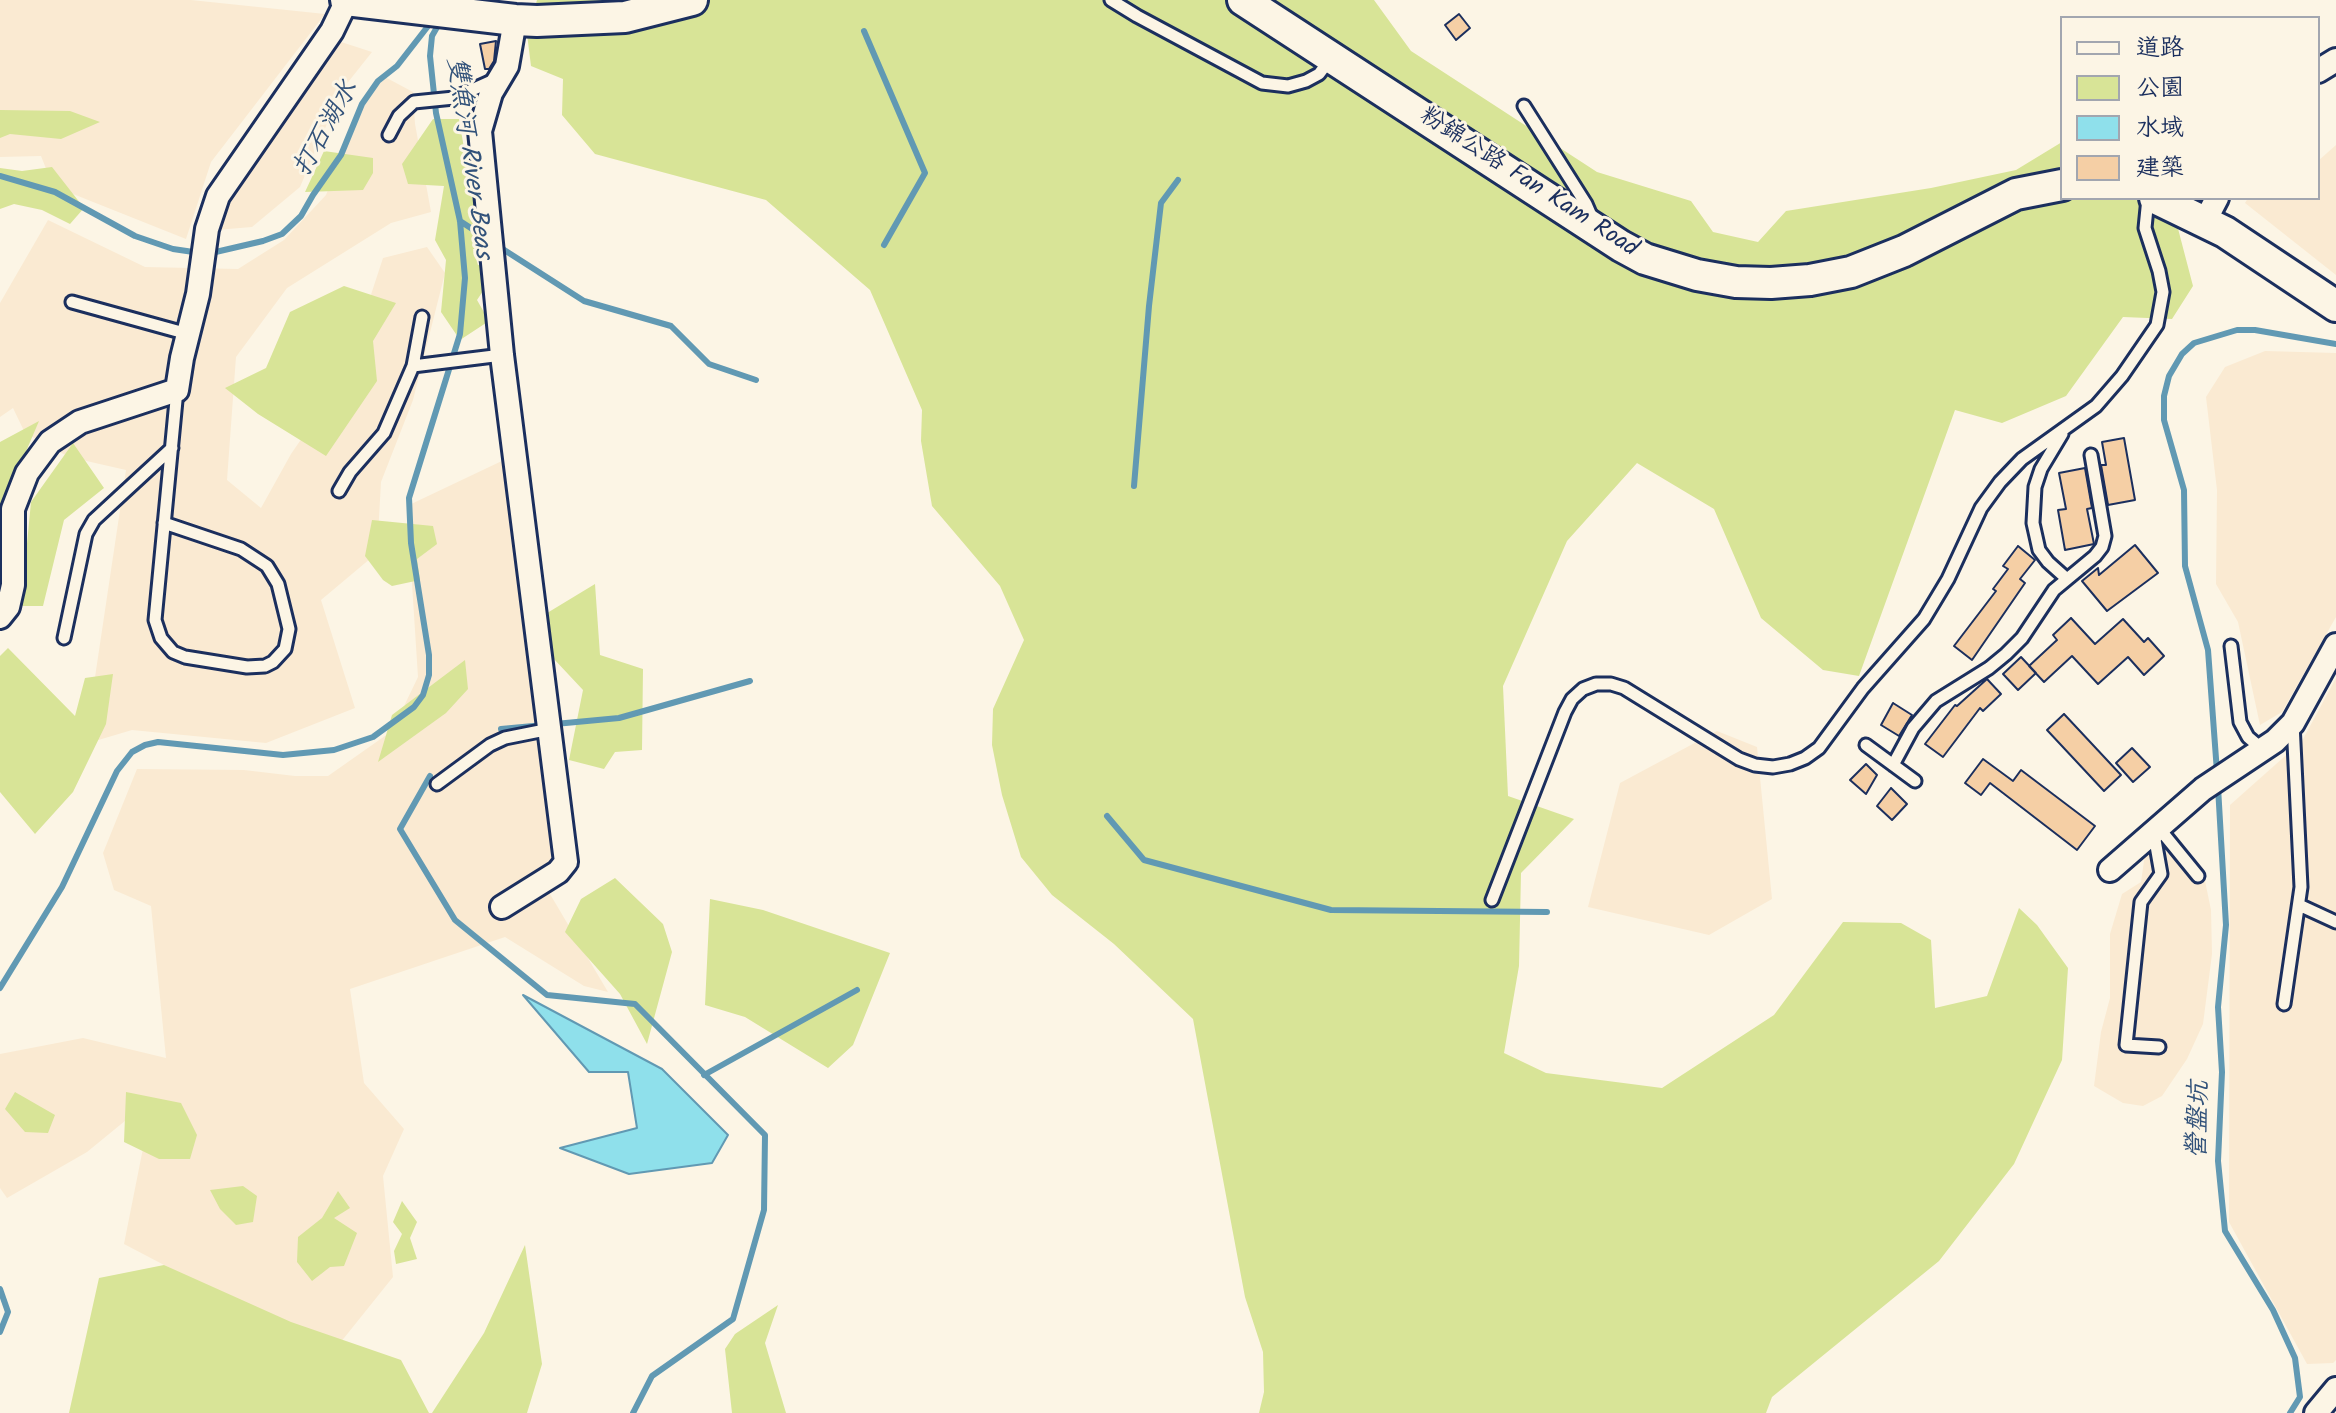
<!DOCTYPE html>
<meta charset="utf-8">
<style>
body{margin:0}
#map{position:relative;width:2336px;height:1413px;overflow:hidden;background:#fcf5e5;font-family:Kalam,"LXGW WenKai TC",sans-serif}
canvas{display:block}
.legend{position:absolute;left:2060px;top:16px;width:260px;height:184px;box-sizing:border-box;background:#fcf5e5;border:2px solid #a2a6af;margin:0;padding:10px 14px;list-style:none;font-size:24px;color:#1b2f5e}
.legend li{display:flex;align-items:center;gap:16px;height:40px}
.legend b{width:40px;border:2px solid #a2a6af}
</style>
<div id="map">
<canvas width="2336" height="1413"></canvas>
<ul class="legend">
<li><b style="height:10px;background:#fcf5e5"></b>道路</li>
<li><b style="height:22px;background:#d8e497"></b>公園</li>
<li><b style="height:22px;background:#8fe0eb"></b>水域</li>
<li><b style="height:22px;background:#f5cfa5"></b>建築</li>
</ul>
</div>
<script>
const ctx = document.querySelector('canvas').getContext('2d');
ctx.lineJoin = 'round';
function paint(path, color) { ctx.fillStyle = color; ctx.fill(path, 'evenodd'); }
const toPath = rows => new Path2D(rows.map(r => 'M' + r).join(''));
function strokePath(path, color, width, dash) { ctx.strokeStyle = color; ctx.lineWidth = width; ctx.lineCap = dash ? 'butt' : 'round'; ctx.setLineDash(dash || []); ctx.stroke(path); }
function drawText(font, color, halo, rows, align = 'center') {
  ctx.font = font + ' Kalam,"LXGW WenKai TC",sans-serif'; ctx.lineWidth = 6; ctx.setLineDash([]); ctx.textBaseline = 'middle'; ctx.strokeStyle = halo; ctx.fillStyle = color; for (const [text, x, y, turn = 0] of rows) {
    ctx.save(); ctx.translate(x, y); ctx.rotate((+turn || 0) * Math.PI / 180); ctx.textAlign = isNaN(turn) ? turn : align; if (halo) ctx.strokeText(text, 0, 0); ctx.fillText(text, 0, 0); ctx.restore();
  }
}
paint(toPath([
 [0,0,191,0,325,14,211,162,186,239,53,186,41,156,0,157],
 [335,40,372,52,341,91,300,187,252,227,216,230,232,188],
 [383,76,413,92,415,124,431,212,391,223,287,288,236,357,227,480,261,508,291,454,344,377,383,258,427,247,445,273,413,400,381,482,377,553,321,600,355,708,266,743,132,730,85,744,126,470,69,457,25,433,13,408,0,417,0,303,48,220,145,267,238,269,284,240,326,195,361,106],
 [2336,145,2336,275,2245,203,2248,198,2318,198,2318,161],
 [2265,351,2336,353,2336,617,2282,712,2260,725,2238,622,2216,584,2217,490,2206,397,2225,367],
 [525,450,571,867,547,889,608,992,584,986,505,937,350,989,364,1083,404,1129,383,1176,393,1277,332,1353,124,1244,153,1098,87,1152,7,1198,0,1188,0,1054,83,1038,166,1058,151,906,114,890,103,853,137,769,244,770,295,776,328,776,392,731,418,677,407,506],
 [2336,678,2336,1360,2333,1363,2307,1364,2229,1222,2230,805,2302,741],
 [1717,731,1757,747,1772,899,1709,935,1588,907,1620,783],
 [2150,849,2170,851,2193,881,2203,871,2211,910,2212,954,2203,1024,2187,1059,2162,1096,2143,1106,2123,1103,2094,1086,2101,1032,2110,998,2110,934,2122,894,2141,882,2145,854]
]), '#faead2');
paint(toPath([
 [537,0,1374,0,1411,51,1597,172,1691,201,1713,232,1758,242,1786,211,1931,188,2016,170,2062,142,2062,198,2170,198,2193,286,2172,319,2123,317,2066,396,2002,423,1955,410,1859,676,1823,670,1761,618,1714,509,1637,463,1567,541,1503,686,1508,796,1574,819,1521,873,1519,966,1504,1053,1546,1073,1662,1088,1774,1015,1843,922,1901,923,1931,940,1935,1008,1987,996,2019,908,2037,925,2068,968,2062,1060,2014,1164,1939,1261,1772,1397,1766,1413,1259,1413,1264,1392,1263,1352,1245,1297,1193,1019,1114,944,1052,895,1021,857,1002,795,992,745,993,709,1024,640,1000,586,932,506,921,441,922,410,870,290,766,200,595,154,562,115,563,79,531,66,527,34],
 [0,110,70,111,100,122,61,139,10,134,0,138],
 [433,119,459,119,476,218,499,250,473,249,478,265,499,267,477,300,489,321,460,340,441,312,446,260,435,240,444,186,408,184,402,164],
 [324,151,373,158,373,173,363,190,305,192],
 [52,167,84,208,70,224,42,210,14,204,0,209,0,168,22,171],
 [344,286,396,303,373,341,377,381,326,456,258,414,225,388,266,368,290,312],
 [39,421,7,496,0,522,0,442],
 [73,443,104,488,64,520,43,606,21,606,31,502],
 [372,520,433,526,437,544,417,559,420,580,392,586,383,580,365,556],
 [595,584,600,655,643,669,642,750,615,752,604,769,569,760,583,690,524,627],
 [8,648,75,716,85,678,113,674,106,724,73,792,35,834,0,792,0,656],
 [465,660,468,689,446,713,378,762,392,715],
 [615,878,663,924,672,952,647,1044,620,994,565,932,581,899],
 [710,899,763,910,890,953,853,1045,828,1068,745,1017,705,1005],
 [15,1092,55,1115,48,1133,25,1132,5,1109],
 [126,1092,181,1103,197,1135,190,1159,159,1159,124,1142],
 [243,1186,257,1196,253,1222,236,1225,220,1209,210,1190],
 [338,1191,350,1208,334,1218,357,1233,344,1266,330,1267,312,1281,297,1262,298,1237,322,1218],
 [402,1201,417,1222,410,1238,417,1259,396,1264,394,1251,402,1234,393,1222],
 [525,1245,542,1364,527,1413,432,1413,484,1333],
 [164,1265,291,1322,401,1360,429,1413,69,1413,99,1278],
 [778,1305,765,1343,786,1413,732,1413,725,1349,735,1334]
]), '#d8e497');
const water = toPath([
 [523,995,662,1069,728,1135,712,1163,629,1174,560,1148,637,1128,628,1072,589,1072,523,995]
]);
paint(water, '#8fe0eb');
strokePath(water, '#6199b3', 2);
strokePath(toPath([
 [864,31,925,173,884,245],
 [0,176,55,192,135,236,173,249,207,254,263,241,282,234,301,216,313,195,341,155,362,104,378,81,397,66,432,21],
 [460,221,486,238],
 [498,246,584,301,671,326,709,364,756,380],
 [1134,486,1149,306,1161,203,1178,180],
 [555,724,619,718,750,681],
 [501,729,544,725],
 [2217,772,2208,650,2185,566,2184,490,2164,420,2164,396,2169,376,2182,354,2194,343,2237,330,2255,330,2336,344],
 [430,776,400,829,455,920,547,995,635,1004,765,1135,764,1210,733,1319,652,1376,633,1413],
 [2218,787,2226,925,2218,1007,2222,1072,2218,1161,2225,1231,2273,1310,2295,1358,2300,1397,2290,1413],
 [1107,816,1144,860,1331,910,1547,912],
 [0,988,62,887,117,771,132,752,145,745,158,742,283,755,334,750,373,737,414,707,423,695,429,675,429,655,411,543,409,498,460,334,465,278,460,221,436,113,430,56,432,36,440,22],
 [704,1075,857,990],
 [0,1289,8,1312,0,1332]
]), '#6199b3', 6);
const building = toPath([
 [1459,14,1470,28,1456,40,1445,25,1459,14],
 [496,41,494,61,489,69,485,69,480,44,496,41],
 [2124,438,2135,500,2108,505,2101,465,2106,465,2102,442,2124,438],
 [2085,468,2092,508,2087,509,2094,544,2065,550,2058,510,2066,509,2059,473,2085,468],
 [2135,545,2158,573,2107,611,2082,581,2098,568,2099,575,2135,545],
 [2018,546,2035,560,2020,579,2025,583,1972,660,1954,646,1996,591,1993,589,2008,569,2003,566,2018,546],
 [2071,618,2095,644,2123,619,2144,642,2148,638,2164,656,2144,675,2128,657,2098,684,2072,656,2044,682,2029,666,2057,640,2053,635,2071,618],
 [2021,657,2036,673,2018,690,2003,674,2021,657],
 [1987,679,2001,694,1983,711,1980,708,1943,757,1925,744,1955,705,1957,706,1987,679],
 [1893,703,1912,715,1899,736,1881,725,1893,703],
 [2064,714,2121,775,2104,791,2047,730,2064,714],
 [2132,748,2150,767,2133,782,2116,763,2132,748],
 [1983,759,2013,781,2021,770,2095,826,2077,850,1990,783,1981,795,1965,783,1983,759],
 [1866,764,1877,775,1866,794,1850,780,1866,764],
 [1891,788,1907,804,1892,820,1877,806,1891,788]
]);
paint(building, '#f5cfa5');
strokePath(building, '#1b2f5e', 2);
const lane = toPath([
 [1111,0,1137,16,1262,83,1288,86,1306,81,1319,74,1331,58],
 [1524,106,1586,204,1592,218],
 [389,135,399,116,414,102,454,98,494,80],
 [72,302,188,334],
 [413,366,502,355],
 [2062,434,2041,469,2035,487,2033,523,2039,550,2048,562,2067,579],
 [339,491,350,472,384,433,413,366,422,317],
 [164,523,241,549,267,566,278,584,289,629,285,649,273,662,265,666,247,667,185,657,173,652,161,638,155,620,177,390],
 [64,638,86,534,94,520,172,448],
 [2231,646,2240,722,2248,737,2262,749],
 [1866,745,1915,781],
 [1893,765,1913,728,1936,701,1989,668,2006,654,2022,638,2054,590,2095,556,2102,547,2105,536,2091,455],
 [437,784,490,745,505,738,550,729],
 [2158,827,2198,876],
 [2151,834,2155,840,2161,874,2141,902,2126,1045,2159,1047],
 [1492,900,1565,712,1572,699,1583,689,1596,684,1611,684,1624,688,1739,759,1755,765,1773,767,1790,764,1805,758,1819,748,1863,688,1924,619,1948,579,1981,508,2000,482,2022,459,2096,406,2122,376,2157,325,2163,292,2159,271,2145,228,2148,198],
 [2299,905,2336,922],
 [2284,1004,2301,887,2293,723]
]);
const street = toPath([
 [2318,71,2336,60],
 [2205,221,2217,198],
 [0,617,8,607,13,585,13,509,27,473,50,442,80,422,177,390,182,358,198,294,207,229,218,196,332,31,347,0],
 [2110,870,2203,789,2275,741,2293,723,2336,645],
 [502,907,558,872,566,862,502,355,480,131,491,93,507,66,515,20],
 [2316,1413,2336,1389]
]);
const secondary = toPath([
 [346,0,515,20,537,21,625,17,692,0],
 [1243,0,1621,246,1645,259,1697,275,1736,282,1771,283,1810,280,1851,272,1904,251,2016,194,2062,185],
 [2155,198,2225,232,2336,306]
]);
strokePath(lane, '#1b2f5e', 17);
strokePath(street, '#1b2f5e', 28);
strokePath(secondary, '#1b2f5e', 36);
strokePath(lane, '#fcf5e5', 11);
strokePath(street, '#fcf5e5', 22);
strokePath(secondary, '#fcf5e5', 30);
drawText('24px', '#1b2f5e', '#fcf5e5', [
 ["粉錦公路 Fan Kam Road",1528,184,33]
]);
drawText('italic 26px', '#32527a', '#fcf5e5', [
 ["打石湖水",328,130,-61],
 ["雙魚河 River Beas",467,158,82],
 ["營盤坑",2201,1120,-88]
]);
</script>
